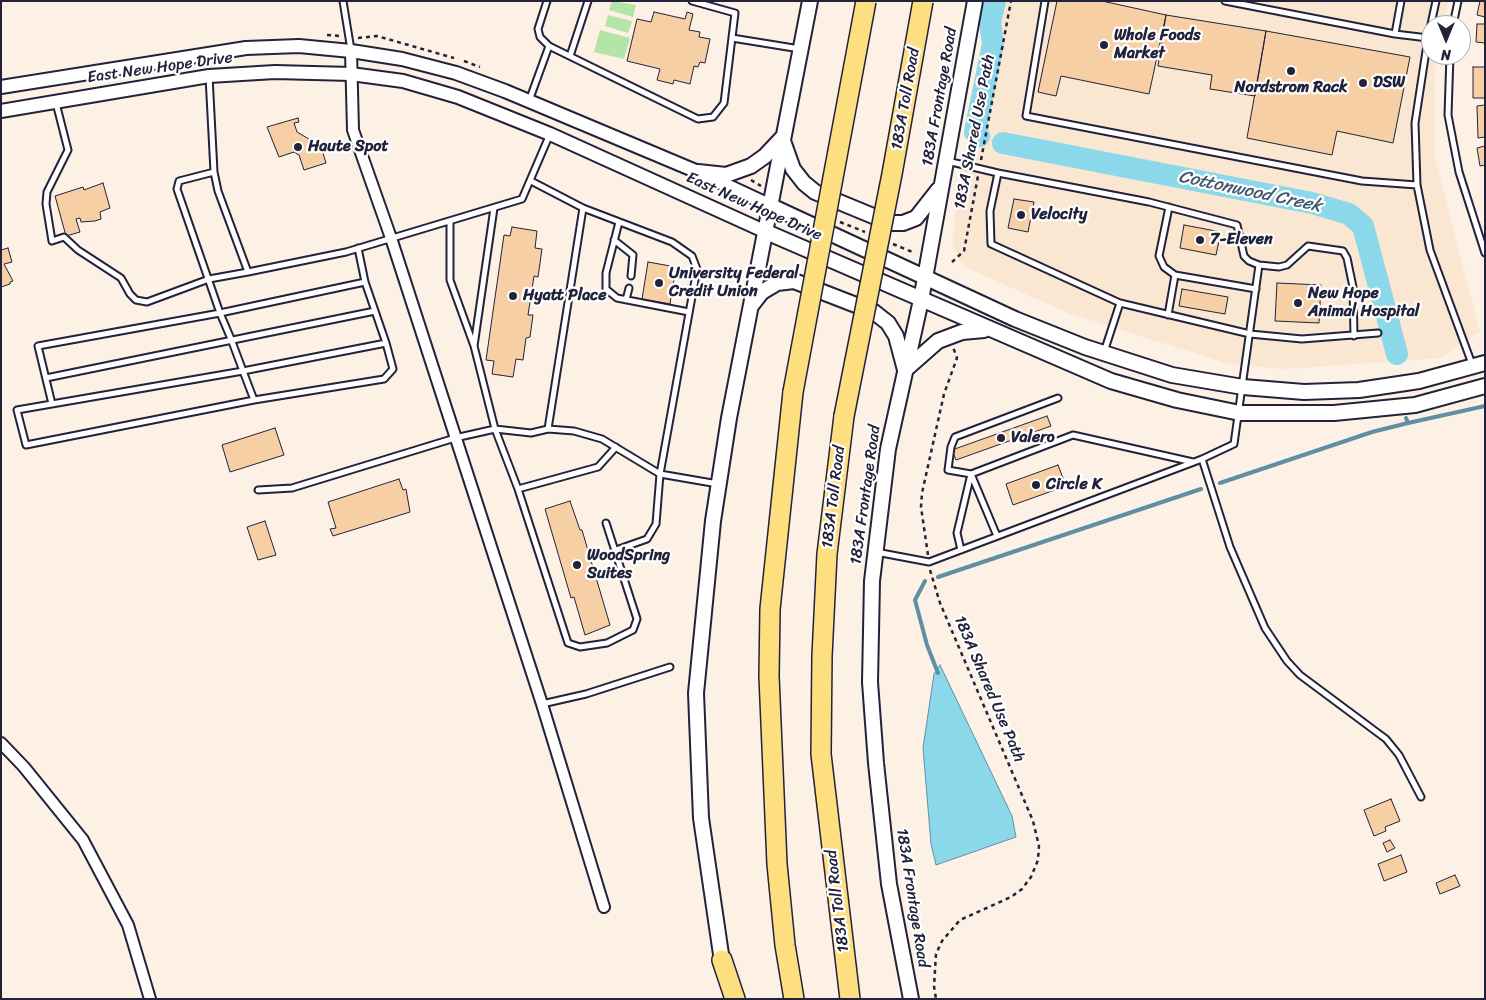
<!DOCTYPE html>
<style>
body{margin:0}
#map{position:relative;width:1486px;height:1000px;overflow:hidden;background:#fcf1e4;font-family:Sriracha,sans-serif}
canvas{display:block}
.frame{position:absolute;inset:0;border:2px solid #22223b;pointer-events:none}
.north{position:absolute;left:1421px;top:15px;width:50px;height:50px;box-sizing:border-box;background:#fff;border:1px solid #a7a7b1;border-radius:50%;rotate:180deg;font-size:14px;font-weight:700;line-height:20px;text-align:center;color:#22223b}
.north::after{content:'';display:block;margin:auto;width:18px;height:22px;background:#22223b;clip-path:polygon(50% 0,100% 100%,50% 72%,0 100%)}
</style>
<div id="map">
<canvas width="1486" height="1000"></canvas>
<div class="frame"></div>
<div class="north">N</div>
</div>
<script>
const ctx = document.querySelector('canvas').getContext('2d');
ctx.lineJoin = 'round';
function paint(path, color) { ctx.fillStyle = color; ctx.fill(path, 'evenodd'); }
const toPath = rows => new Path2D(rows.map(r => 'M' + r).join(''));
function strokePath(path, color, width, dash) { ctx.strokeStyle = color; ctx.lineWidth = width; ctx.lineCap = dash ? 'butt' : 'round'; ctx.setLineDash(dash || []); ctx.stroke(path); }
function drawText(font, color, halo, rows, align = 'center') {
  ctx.font = font + ' Sriracha,sans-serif'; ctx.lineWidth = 4.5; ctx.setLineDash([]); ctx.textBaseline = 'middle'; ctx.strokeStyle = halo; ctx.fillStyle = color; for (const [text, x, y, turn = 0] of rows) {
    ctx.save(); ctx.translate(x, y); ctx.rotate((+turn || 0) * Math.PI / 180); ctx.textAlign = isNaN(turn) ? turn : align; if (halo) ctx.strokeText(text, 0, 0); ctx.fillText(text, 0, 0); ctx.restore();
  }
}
paint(toPath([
 [993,1,1449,1,1444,25,1431,25,1431,55,1439,55,1435,73,1435,159,1480,332,1440,358,1286,369,1229,364,1068,313,965,267,957,256,953,243,955,214]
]), '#fae7d1');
paint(toPath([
 [612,1,636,5,633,17,609,10],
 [608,15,632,21,628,33,605,26],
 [600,30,630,38,624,59,594,52]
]), '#b3e5a6');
const water = toPath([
 [940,665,1012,816,1016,837,936,865,931,844,923,748,934,674,940,665]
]);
paint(water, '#8ad8e9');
strokePath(water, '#608fa3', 1);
strokePath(toPath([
 [1406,418,1408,423,1485,406],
 [1220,483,1372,432,1408,423],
 [938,577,1201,489],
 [925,581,915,600,927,645,938,673]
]), '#608fa3', 4);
strokePath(toPath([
 [979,136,975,132,993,44,990,23,995,1],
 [1003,143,1312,203,1349,214,1363,226,1397,354]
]), '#8ad8e9', 22);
const building = toPath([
 [1057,1,1102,1,1166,15,1149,94,1061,76,1056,96,1038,92,1057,1],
 [1480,1,1485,1,1485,17,1477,15,1480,1],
 [654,12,685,19,687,12,693,14,689,30,700,32,699,37,710,39,705,63,700,62,698,67,694,66,690,84,674,80,673,84,657,80,660,69,627,61,637,19,651,22,654,12],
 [1166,15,1266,31,1255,96,1210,89,1212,75,1158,66,1166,15],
 [1477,24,1485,24,1485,43,1476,42,1477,24],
 [1266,31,1410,57,1393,143,1337,131,1332,155,1247,138,1266,31],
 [1473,67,1485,67,1485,98,1473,98,1473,67],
 [1485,105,1485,137,1478,138,1477,106,1485,105],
 [298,118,299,122,294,123,297,132,314,142,319,140,326,163,304,170,299,155,294,152,279,157,267,127,298,118],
 [1485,146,1485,165,1480,166,1477,148,1485,146],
 [103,183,110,208,100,212,101,219,95,221,81,222,80,218,76,219,80,232,66,236,55,196,83,187,84,190,103,183],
 [1014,199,1034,202,1028,232,1008,228,1014,199],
 [1184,225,1221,232,1216,255,1180,248,1184,225],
 [512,227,537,231,535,248,542,249,538,277,534,276,528,315,533,315,530,337,526,338,523,360,516,359,513,377,492,374,494,361,486,360,504,235,510,236,512,227],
 [8,248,12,262,4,264,13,281,10,282,10,284,1,287,1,250,8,248],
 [648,262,676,267,670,304,642,299,648,262],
 [1277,283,1321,285,1319,323,1275,321,1277,283],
 [1182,289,1228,297,1225,314,1179,306,1182,289],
 [1047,416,1051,426,956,460,952,450,1047,416],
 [275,428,284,455,230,472,222,445,275,428],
 [1058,465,1066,486,1013,505,1006,484,1058,465],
 [399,479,403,490,406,489,410,512,333,536,330,529,336,528,328,502,399,479],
 [570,501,580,530,582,530,610,625,585,635,574,597,571,598,545,509,570,501],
 [265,521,276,555,258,560,247,527,265,521],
 [1391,799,1400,821,1385,827,1386,831,1374,836,1364,810,1391,799],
 [1390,840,1395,848,1387,852,1383,843,1390,840],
 [1401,855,1407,872,1384,881,1378,864,1401,855],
 [1455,875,1460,886,1440,894,1436,883,1455,875]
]);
paint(building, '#f6cfa5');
strokePath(building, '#22223b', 1);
const service = toPath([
 [343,1,351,50],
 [547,1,538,29,540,37,549,46,698,119,713,117,724,103,735,13,692,1],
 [1045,1,1026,116,1362,181,1417,185],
 [1225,1,1395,34],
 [1401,1,1395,34,1428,38],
 [1436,1,1428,38,1415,123,1417,185,1430,250,1472,364],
 [1453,25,1458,1],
 [732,38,800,49],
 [1450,55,1448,115,1459,172,1485,253],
 [570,56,588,1],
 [209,76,214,172,218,191,248,272,346,252,522,199,550,134],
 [529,101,549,46],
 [56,103,68,150,47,192,46,204,52,241,64,237,78,250,121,278,130,294,136,300,147,302,209,279,248,272],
 [947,161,998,173],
 [214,172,179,181,177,189,220,313,231,339,243,371,254,400,384,379,393,369,386,343,243,371,17,410,26,445,254,400],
 [531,181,583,208,548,429],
 [1169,207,1159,256,1164,267,1175,275,1256,289],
 [583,208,672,242,692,256,697,269,660,474,656,524,647,539,616,550],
 [450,221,450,280,474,346,495,429,518,489],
 [619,222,606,273,606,289,617,298,689,312],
 [614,240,633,255,631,276],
 [358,248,365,282],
 [1259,265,1279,267,1287,265,1308,246,1343,251,1347,258,1353,287,1354,336],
 [626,300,629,288],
 [1120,303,1250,334,1302,339,1378,333],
 [1168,315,1175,275],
 [474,346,494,208],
 [46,378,375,311,386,343],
 [52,404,38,346,220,313,365,282,375,311],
 [1202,459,1230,547,1265,628,1287,661,1300,675,1386,739,1399,755,1421,797],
 [258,490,292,488,455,438,495,429,531,433,548,429,574,431,602,439,660,474,718,484],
 [606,523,637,619,633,630,607,643,580,647,568,643,518,489,598,467,616,447],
 [997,536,971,474,948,470,951,447,955,437,1058,398],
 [961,550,957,533,971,474,1073,435,1193,462],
 [876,552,929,562,1202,459,1234,444,1259,265,1249,261,1244,256,1237,225,1149,202,998,173,990,211,991,244,1120,303,1104,352],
 [542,704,586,694,670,667]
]);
const minor = toPath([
 [351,51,353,130,391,238,542,704,604,907],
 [1,743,24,767,83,840,128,925,150,999]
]);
const tertiary = toPath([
 [1,87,246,48,299,46,351,51,402,59,456,73,505,91,698,172,769,205],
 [1,111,209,76,275,72,351,74,403,81,458,97,550,134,764,231]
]);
const secondary = toPath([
 [698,172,726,175,751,166,765,156,782,138,793,169,804,183,815,192,890,223,903,223,916,218,938,190],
 [769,205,1015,319,1085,347,1172,375,1243,387,1304,392,1359,390,1419,381,1485,363],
 [764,231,1111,381,1177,400,1240,413,1334,413,1415,405,1485,386],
 [751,306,762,292,777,283,794,281,874,312,888,323,896,336,905,370,938,341,962,332,984,330],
 [723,968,701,818,696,693,713,521,729,418,810,1],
 [911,999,889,884,876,763,870,682,872,581,888,449,921,300,975,1]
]);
const motorway = toPath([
 [793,392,770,609,769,676,777,864,785,945,794,999],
 [844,416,827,554,822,656,821,754,850,999],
 [722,960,735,999]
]);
strokePath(service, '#22223b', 9);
strokePath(minor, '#22223b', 14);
strokePath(tertiary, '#22223b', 16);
strokePath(secondary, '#22223b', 18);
strokePath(motorway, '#22223b', 22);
strokePath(toPath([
 [327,35,340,36],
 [358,38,377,36,454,58],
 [464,61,480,67],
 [981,160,1011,1],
 [751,180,761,186],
 [840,222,865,232],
 [893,244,915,253],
 [952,262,964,251,978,176],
 [928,555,921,507,922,493,944,394,957,358,953,347],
 [930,570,940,603,1033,821,1039,846,1038,860,1031,877,1022,889,1011,897,960,920,942,941,936,954,934,986,936,999]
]), '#22223b', 2.5, [4, 4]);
strokePath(service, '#fff', 5);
strokePath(minor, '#fff', 10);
strokePath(tertiary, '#fff', 12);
strokePath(secondary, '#fff', 14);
strokePath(motorway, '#fedf80', 19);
const motorwayBridge = toPath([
 [793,392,866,1],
 [844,416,892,174,923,1]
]);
strokePath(motorwayBridge, '#22223b', 22, []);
strokePath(motorwayBridge, '#fedf80', 19);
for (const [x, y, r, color] of [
 [1104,45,5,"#22223b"],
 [1291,71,5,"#22223b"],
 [1363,83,5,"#22223b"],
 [298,147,5,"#22223b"],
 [1021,215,5,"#22223b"],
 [1200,240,5,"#22223b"],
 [659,283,5,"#22223b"],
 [513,296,5,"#22223b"],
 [1298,303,5,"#22223b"],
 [1001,438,5,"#22223b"],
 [1036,485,5,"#22223b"],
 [577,565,5,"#22223b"]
]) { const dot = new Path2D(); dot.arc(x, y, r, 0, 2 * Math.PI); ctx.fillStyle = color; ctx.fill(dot); strokePath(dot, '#fff', 2); }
drawText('bold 16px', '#22223b', '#fff', [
 ["Whole Foods",1114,36],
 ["Market",1114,54],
 ["DSW",1373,83],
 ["Nordstrom Rack",1291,88,"center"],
 ["Haute Spot",308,147],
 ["Velocity",1031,215],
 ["7-Eleven",1210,240],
 ["University Federal",669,274],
 ["Credit Union",669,292],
 ["New Hope",1308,294],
 ["Animal Hospital",1308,312],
 ["Hyatt Place",523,296],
 ["Valero",1011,438],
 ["Circle K",1046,485],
 ["WoodSpring",587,556],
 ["Suites",587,574]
], 'left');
drawText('16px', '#22223b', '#fff', [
 ["East New Hope Drive",160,68,-8],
 ["183A Frontage Road",940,97,-80],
 ["183A Toll Road",906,99,-80],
 ["183A Shared Use Path",975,132,-79],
 ["East New Hope Drive",754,207,24],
 ["183A Frontage Road",866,495,-82],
 ["183A Toll Road",834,497,-83],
 ["183A Shared Use Path",989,689,67],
 ["183A Frontage Road",912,898,81],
 ["183A Toll Road",838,901,-97]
]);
drawText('italic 18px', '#41596f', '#fff', [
 ["Cottonwood Creek",1250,192,12]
]);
</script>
